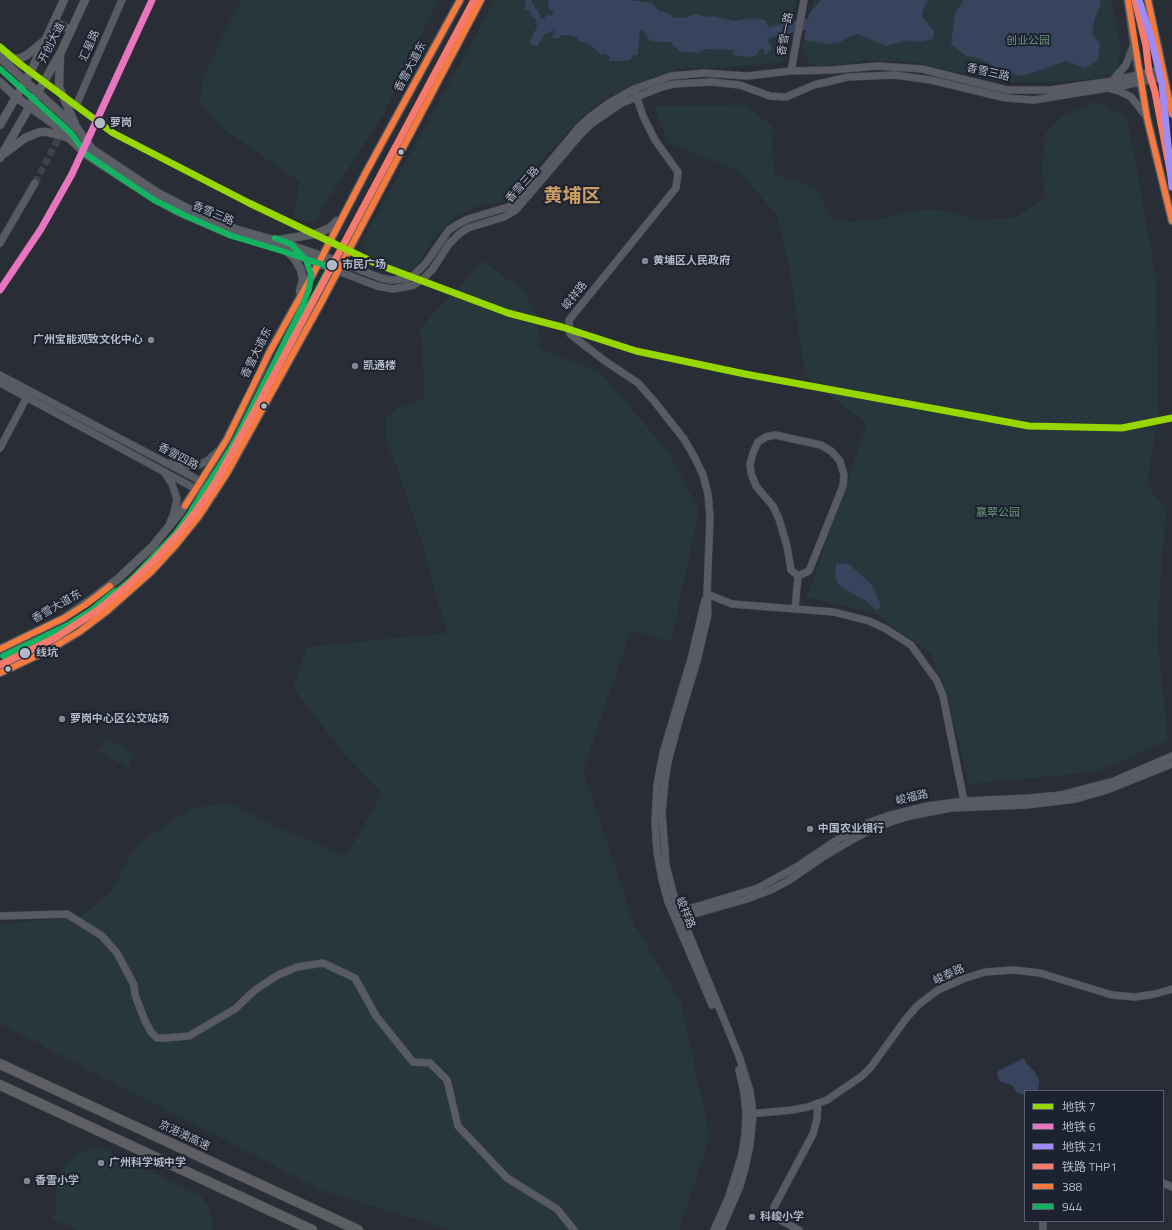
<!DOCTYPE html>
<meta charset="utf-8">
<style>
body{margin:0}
#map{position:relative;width:1172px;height:1230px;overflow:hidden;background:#292d35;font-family:"Titillium Web","Noto Sans SC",sans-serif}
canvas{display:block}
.legend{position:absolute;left:1024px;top:1090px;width:140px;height:132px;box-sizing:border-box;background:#1c222f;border:1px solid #585e6b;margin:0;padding:5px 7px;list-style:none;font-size:12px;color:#b3b8c6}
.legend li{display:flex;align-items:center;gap:8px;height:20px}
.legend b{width:20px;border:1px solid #585e6b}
</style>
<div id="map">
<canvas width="1172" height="1230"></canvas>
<ul class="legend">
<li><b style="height:5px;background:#97d700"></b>地铁 7</li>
<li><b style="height:5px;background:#e875c0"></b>地铁 6</li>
<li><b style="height:5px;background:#9f8bf3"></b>地铁 21</li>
<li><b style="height:5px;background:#f6796c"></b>铁路 THP1</li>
<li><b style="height:5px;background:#f6793e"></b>388</li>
<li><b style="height:5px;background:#13b361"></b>944</li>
</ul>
</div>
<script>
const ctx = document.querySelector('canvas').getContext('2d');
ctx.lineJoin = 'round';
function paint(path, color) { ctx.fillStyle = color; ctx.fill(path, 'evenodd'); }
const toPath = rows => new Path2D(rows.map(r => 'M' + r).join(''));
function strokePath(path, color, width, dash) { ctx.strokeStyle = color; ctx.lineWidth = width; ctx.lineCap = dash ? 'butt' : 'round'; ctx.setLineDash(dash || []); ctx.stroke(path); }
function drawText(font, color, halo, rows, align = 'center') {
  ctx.font = font + ' "Titillium Web","Noto Sans SC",sans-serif'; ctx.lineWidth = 4; ctx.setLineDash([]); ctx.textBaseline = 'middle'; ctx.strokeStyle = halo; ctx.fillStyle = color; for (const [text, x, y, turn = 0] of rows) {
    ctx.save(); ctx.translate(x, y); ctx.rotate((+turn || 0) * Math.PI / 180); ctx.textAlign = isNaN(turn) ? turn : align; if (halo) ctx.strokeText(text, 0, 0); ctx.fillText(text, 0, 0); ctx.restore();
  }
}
paint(toPath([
 [243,0,438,0,383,115,313,223,293,218,300,182,223,129,199,101,205,73,237,7],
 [495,0,797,0,782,62,730,67,685,68,651,78,601,101,581,118,503,202,479,206,455,217,436,236,415,269,389,274,370,264,362,241],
 [813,0,1112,0,1121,50,1116,73,1095,79,1060,82,1002,82,913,62,865,61,820,68,808,62,802,48],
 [1096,101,1126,118,1134,152,1156,278,1158,415,1147,486,1166,508,1157,635,1168,741,1096,772,969,784,946,690,930,653,874,613,807,597,867,424,805,376,790,271,778,217,740,172,668,143,654,106,745,105,771,125,774,173,817,189,830,217,847,222,885,218,925,209,947,211,972,219,1015,218,1045,197,1042,170,1045,134,1059,118],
 [483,261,524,291,538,317,540,349,601,373,667,450,699,510,671,642,631,631,583,770,634,924,681,1002,710,1137,679,1230,451,1230,323,1191,0,1024,0,924,82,916,109,894,138,843,189,810,227,802,271,824,346,856,382,793,345,755,293,688,307,647,447,633,418,530,398,470,387,443,386,418,397,408,425,398,420,328],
 [106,739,135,754,128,768,99,752],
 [102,1148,200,1195,208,1205,212,1217,212,1230,76,1230,52,1219,57,1210,56,1195,57,1181,65,1165,74,1156,83,1151,92,1149]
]), '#27373b');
paint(toPath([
 [525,0,531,0,540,15,540,18,544,19,547,14,552,16,554,12,549,9,548,5,549,0,630,0,652,3,659,11,669,13,674,18,685,18,694,14,708,17,712,16,734,21,752,18,765,20,771,32,768,42,771,45,771,50,765,55,764,53,764,50,761,49,758,51,758,55,751,57,733,55,734,50,705,49,697,53,689,52,681,52,670,42,660,42,649,40,643,30,640,29,638,54,637,55,633,55,630,60,622,61,609,61,610,58,610,57,604,53,602,55,588,43,578,41,577,37,568,35,562,35,559,38,554,38,552,37,554,31,552,30,549,33,545,33,537,47,529,43,537,27,536,20,530,14,531,12,529,10,525,9,524,7,526,5],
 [821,0,927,0,928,1,924,7,922,16,934,32,933,39,924,41,916,42,909,40,886,46,858,34,848,37,840,42,829,44,804,40,809,14],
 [963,0,1100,0,1101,4,1094,21,1092,34,1100,44,1098,60,1085,68,1066,61,1035,72,1021,76,1003,71,979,58,966,56,951,44,955,14,962,3],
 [836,563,849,564,872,585,880,603,880,608,876,610,866,601,841,587,837,582,835,572],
 [1024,1058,1026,1063,1035,1072,1039,1080,1039,1085,1037,1090,1035,1091,1025,1091,1025,1095,1016,1092,1012,1085,1001,1082,999,1080,997,1075,998,1071]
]), '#38445e');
strokePath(toPath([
 [771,32,807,24]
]), '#38445e', 11);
strokePath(toPath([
 [35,183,78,101]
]), '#3e424b', 7, [7, 3.5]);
const minor = toPath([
 [791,71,804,0],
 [1112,81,1126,65,1134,44],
 [1112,88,1164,77],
 [634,89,643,116,655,140,678,172,676,188,569,320,570,334,605,361,638,383,654,401,684,439,695,458,703,475,708,494,710,517,707,594,708,614,697,661,678,724,668,762,665,781,662,813,666,865,675,900,739,1056,750,1091,753,1114,750,1145,745,1168,740,1186,721,1230],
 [78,101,122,0],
 [0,243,35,183],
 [342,263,381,278,391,280,406,279,414,275,426,263,437,247,449,230,458,224,468,219,508,207,518,200,579,127,591,116,609,103,634,89,671,76,704,73,747,76,791,71,832,70,878,66,922,69,1007,90,1050,90,1112,81,1163,69],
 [338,271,377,286,392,289,405,287,414,285,424,278,432,270,449,244,459,234,468,228,504,217,516,210,581,134,591,124,622,103,659,88,674,84,711,82,740,85,770,96,786,97,814,85,848,77,894,75,931,80,1006,98,1034,100,1108,88,1119,91,1131,97,1146,116],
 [0,375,193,477,208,487,214,495],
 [0,383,196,489,214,495],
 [775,435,821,445,831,451,840,461,844,475,843,486,809,571,798,576,791,570,787,546,779,519,773,506,756,486,751,473,750,464,753,453,758,442,766,437,775,435],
 [0,448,28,395],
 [170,463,187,466,199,465,208,460,217,452],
 [165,473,172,484,177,499,173,516,170,522],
 [707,594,732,604,834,612,869,621,886,629,911,645,937,681,943,696,964,801],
 [705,600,691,659,663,753,657,785,655,822,657,853,662,879,668,902,712,1005],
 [795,609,798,576],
 [675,913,758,888,798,866,835,841,868,823,887,816,927,806,964,801,1029,798,1061,795,1114,781,1172,756],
 [0,916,67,914,102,936,117,953,134,985,135,995,145,1021,151,1032,157,1038,165,1038,189,1036,235,1009,255,990,278,975,297,967,323,963,355,978,376,1016,413,1062,430,1063,447,1080,458,1126,507,1178,557,1209,574,1230],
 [678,921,691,915,747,899,771,890,788,881,823,857,850,841,869,831,888,823,910,816,951,808,1027,805,1076,799,1107,790,1172,764],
 [749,1114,792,1110,808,1107,827,1100,862,1076,871,1067,905,1020,918,1005,938,990,963,979,985,972,1014,970,1040,973,1112,995,1135,997,1155,994,1172,989],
 [1163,1183,1172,1187],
 [714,1230,729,1196,742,1154,745,1134,746,1114,744,1093,739,1070],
 [799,1230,782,1221,775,1213,774,1207,813,1134,817,1119,818,1103],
 [1043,1230,1043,1221]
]);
const major = toPath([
 [1128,0,1134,43,1147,118,1172,221],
 [1148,0,1172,114],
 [54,22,71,30],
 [60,55,59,87,75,124],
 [0,56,14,59,21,58,27,55,44,41],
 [0,58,77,128,92,149,158,193,189,209,235,229,287,244,342,263],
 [0,82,16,97,55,125,87,155,125,180,151,196,177,211,230,234,286,250,338,271],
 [0,125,31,71,64,0],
 [5,153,25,138,40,132,47,132,66,137],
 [0,158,61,52,85,0],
 [279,240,315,234,330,228,337,221],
 [288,252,295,259,301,270,303,280,300,291],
 [0,649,64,618,96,596,119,578,140,558,152,547,179,514,196,489,227,439,261,371,269,353,314,272,365,174,460,0],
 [0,673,49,650,79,632,107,611,151,572,174,547,199,516,227,473,321,303,481,0]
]);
const highway = toPath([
 [0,1064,358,1230],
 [0,1085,312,1230]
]);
strokePath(minor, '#464950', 8);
strokePath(major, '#464952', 9);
strokePath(highway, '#454851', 11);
strokePath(minor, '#585b63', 7);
strokePath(major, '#5b5e65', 8);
strokePath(highway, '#5d5f63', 10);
strokePath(toPath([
 [1128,0,1147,118,1172,221],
 [1148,0,1172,114],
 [185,506,227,439,269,353,314,272,365,174,460,0],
 [0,649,64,618,85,605,110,586],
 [0,673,49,650,79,632,107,611,151,572,174,547,199,516,227,473,321,303,481,0]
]), '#f6793e', 6);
strokePath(toPath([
 [0,69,71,133,87,155,154,200,186,216,232,236,285,252,330,267,213,481,176,533,133,578,89,615,45,643,0,664],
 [191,511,234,443,301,309,309,289,311,274,306,260,291,244,275,238],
 [3,656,68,625,90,611,115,591]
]), '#13b361', 6);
strokePath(toPath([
 [1135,0,1146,46,1149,72,1155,92,1172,181],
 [0,665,55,638,98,610,127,586,153,561,179,533,196,511,215,483,255,410,474,0]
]), '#f6796c', 7);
strokePath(toPath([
 [0,47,20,64,113,133,249,203,377,264,508,313,562,327,636,351,745,374,1029,426,1122,428,1172,418]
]), '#97d700', 7);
strokePath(toPath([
 [0,290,41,229,72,174,152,0]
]), '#e875c0', 7);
strokePath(toPath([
 [1139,0,1151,37,1162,84,1172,187]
]), '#9f8bf3', 7);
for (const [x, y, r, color] of [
 [100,123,6,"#b3b8c6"],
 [401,152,3.5,"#b3b8c6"],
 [645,261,4,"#838793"],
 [332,265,6,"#b3b8c6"],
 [151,340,4,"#838793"],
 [355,366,4,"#838793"],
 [264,406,3.5,"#b3b8c6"],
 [25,653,6,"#b3b8c6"],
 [8,669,3.5,"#b3b8c6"],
 [62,719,4,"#838793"],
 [810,829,4,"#838793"],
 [101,1163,4,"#838793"],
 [27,1181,4,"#838793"],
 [752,1217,4,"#838793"]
]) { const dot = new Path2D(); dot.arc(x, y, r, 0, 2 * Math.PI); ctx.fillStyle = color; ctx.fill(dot); strokePath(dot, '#1c222f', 1.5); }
drawText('11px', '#b3b8c6', '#1c222f', [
 ["香雪一路",786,34,-80],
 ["开创大道",52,43,-63],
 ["汇星路",90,46,-66],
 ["香雪大道东",411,67,-62],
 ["香雪三路",988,73,13],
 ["香雪三路",523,185,-48],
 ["香雪三路",213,214,23],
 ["峻祥路",575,296,-51],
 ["香雪大道东",257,353,-64],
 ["香雪四路",178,457,28],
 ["香雪大道东",57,607,-30],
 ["峻福路",912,798,-13],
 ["峻祥路",685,913,68],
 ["峻泰路",949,975,-24],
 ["京港澳高速",184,1136,25]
]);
drawText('11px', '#6b967a', '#1c222f', [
 ["创业公园",1028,41],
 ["赢翠公园",998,513]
]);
drawText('bold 11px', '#b3b8c6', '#1c222f', [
 ["萝岗",110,123],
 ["市民广场",342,265],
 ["线坑",36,653]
], 'left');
drawText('bold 11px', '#b3b8c6', '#1c222f', [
 ["黄埔区人民政府",653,261],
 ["广州宝能观致文化中心",143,340,"right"],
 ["凯通楼",363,366],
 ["萝岗中心区公交站场",70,719],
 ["中国农业银行",818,829],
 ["广州科学城中学",109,1163],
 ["香雪小学",35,1181],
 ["科峻小学",760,1217]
], 'left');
drawText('bold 19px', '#ce9f65', '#1c222f', [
 ["黄埔区",572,197]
]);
</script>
